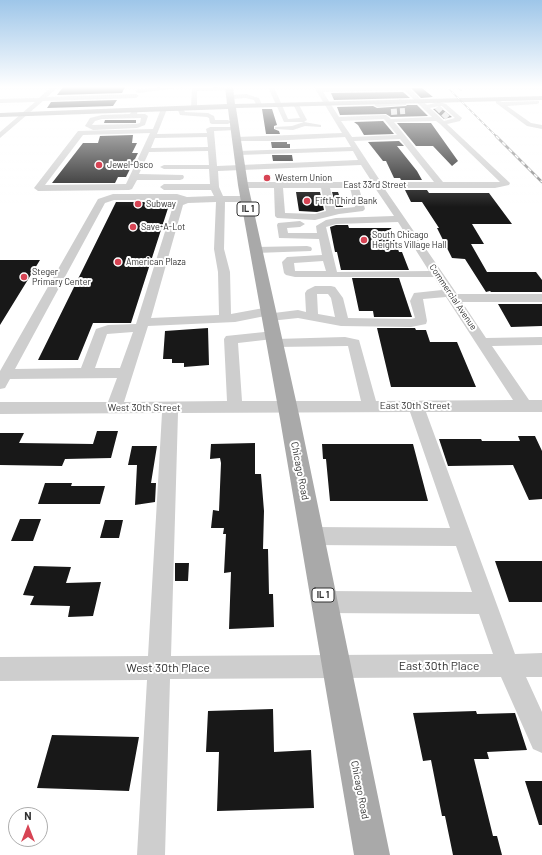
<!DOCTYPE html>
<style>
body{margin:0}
#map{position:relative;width:542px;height:855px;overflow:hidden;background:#fff;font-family:Barlow,sans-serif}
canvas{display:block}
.north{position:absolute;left:8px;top:807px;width:40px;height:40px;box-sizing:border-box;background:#fff;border:1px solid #adadad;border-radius:50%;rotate:0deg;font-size:11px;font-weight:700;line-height:16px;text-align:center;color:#313131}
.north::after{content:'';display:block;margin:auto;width:14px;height:18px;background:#d74454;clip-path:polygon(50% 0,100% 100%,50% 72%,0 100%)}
</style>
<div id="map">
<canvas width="542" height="855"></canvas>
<div class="north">N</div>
</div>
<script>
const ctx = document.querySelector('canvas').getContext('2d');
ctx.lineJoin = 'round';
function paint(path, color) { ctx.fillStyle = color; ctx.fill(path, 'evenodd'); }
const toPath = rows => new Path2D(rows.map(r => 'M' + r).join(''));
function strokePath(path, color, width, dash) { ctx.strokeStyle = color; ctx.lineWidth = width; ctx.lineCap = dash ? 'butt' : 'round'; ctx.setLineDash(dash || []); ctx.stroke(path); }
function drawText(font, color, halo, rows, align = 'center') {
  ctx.font = font + ' Barlow,sans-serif'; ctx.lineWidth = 4; ctx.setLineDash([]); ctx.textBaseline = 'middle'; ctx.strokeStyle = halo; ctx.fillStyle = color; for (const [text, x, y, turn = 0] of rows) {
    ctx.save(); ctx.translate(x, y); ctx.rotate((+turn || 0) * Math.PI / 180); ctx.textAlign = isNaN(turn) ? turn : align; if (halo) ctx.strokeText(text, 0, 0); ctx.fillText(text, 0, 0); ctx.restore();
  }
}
paint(toPath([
 [63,87,125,87,122,93,57,95],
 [411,88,422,88,433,97,421,98],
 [403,92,410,98,334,100,331,93],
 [117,100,113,106,47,108,51,102],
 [407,105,417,105,428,116,391,117,386,114,340,115,337,107,373,106,377,108,406,106],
 [441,108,452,117,444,119,433,109],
 [262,109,272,109,277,125,274,126,274,129,279,131,280,134,266,134],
 [105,120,136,120,136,123,104,123],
 [383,121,394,134,364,135,358,125,354,122],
 [397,123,431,123,458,161,452,166,433,146,416,146],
 [133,135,132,143,137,143,132,153,138,153,126,177,118,177,115,183,52,183,83,143,98,143,100,136],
 [399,141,404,146,397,146,417,171,422,180,401,180,400,178,394,178,386,161,383,161,368,142],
 [271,142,287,142,287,144,290,144,290,148,272,148],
 [272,155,292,155,293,161,273,161],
 [405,190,427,190,429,193,489,193,512,224,472,224,484,244,471,244,487,272,536,272,542,280,542,292,491,292,490,291,486,292,465,259,452,258,437,228,439,228,422,202,411,202],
 [296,192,320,192,324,210,317,212,299,211],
 [332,192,338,192,343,207,336,207],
 [116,202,170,202,131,323,93,323,78,360,38,360],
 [336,225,348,225,349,228,391,228,399,252,402,252,409,270,341,270,337,252,335,252,330,227],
 [0,260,40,260,0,325],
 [352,278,399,278,412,317,374,317,373,311,359,311],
 [498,304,542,304,542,326,511,327],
 [208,328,209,365,184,367,184,363,172,363,172,359,163,359,165,331],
 [377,328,415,328,416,330,426,330,430,342,457,342,476,387,391,387],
 [97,431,118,431,111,458,65,459,62,466,0,465,0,433,24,433,19,443,93,444],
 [518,436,535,436,542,451,542,499,529,500,513,465,448,466,439,439,481,439,482,441,520,441],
 [255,443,255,474,261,474,264,511,263,549,268,549,269,594,273,594,274,627,229,629,231,572,224,573,226,534,223,534,224,528,211,528,213,510,219,511,221,463,220,458,210,459,211,444],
 [322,444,413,444,428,501,330,501,326,459,323,459],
 [132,446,157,446,151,483,156,483,155,502,135,505,137,465,128,465],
 [45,483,72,483,71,486,105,486,100,504,38,504],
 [20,519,41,519,33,541,11,541],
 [105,520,123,520,119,538,100,538],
 [495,561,542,561,542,602,509,602],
 [175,563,189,563,188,581,175,581],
 [34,566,71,567,66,583,101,582,93,616,68,617,70,606,30,605,34,596,23,595],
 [273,709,274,752,311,750,314,808,217,811,219,752,206,752,208,711],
 [476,711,477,714,515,713,527,750,487,752,489,759,474,759,493,836,497,836,502,855,453,855,445,816,442,816,431,760,423,761,413,713],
 [52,735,139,737,129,791,37,788],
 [525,781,542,781,542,825,539,825]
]), '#181818');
strokePath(toPath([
 [437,107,449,119],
 [391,112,405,111]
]), '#d6d6d6', 6, [6, 3]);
paint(toPath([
 [51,87,58,87,47,97,136,94,139,96,136,98,43,101,0,138,0,132,35,102,0,103,0,99,39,98,51,87],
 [162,87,187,87,138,93,135,91,138,89,162,87],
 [229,87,231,88,231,90,197,91,197,107,194,109,191,107,192,88,229,87],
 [268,87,274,87,288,119,300,118,293,104,298,103,307,120,304,122,321,125,321,127,305,126,293,130,275,129,275,127,292,126,304,122,284,122,268,87],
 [314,87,408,87,427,105,439,102,446,104,462,118,460,121,447,124,510,183,509,185,495,188,384,188,457,294,542,294,542,302,462,302,486,338,542,337,542,345,492,346,529,400,542,400,542,412,426,412,515,654,542,653,542,677,526,677,542,712,542,753,533,749,501,677,170,679,165,855,137,855,147,680,0,681,0,657,148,656,162,413,0,414,0,402,108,402,117,378,10,379,5,388,0,389,0,371,98,199,113,194,177,194,187,197,214,196,211,190,164,190,160,187,164,184,210,184,209,169,164,169,160,167,164,165,209,165,208,151,149,152,139,174,183,175,184,177,183,179,180,180,137,180,132,189,129,190,38,191,34,188,78,131,153,129,161,109,164,107,167,109,157,134,207,133,206,129,210,127,238,127,238,129,236,130,214,131,217,166,358,160,353,151,239,155,235,153,239,151,351,147,345,137,269,141,237,141,233,139,237,137,342,133,314,87],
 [404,90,432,117,391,119,386,115,339,117,323,92,404,90],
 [439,106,442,106,455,118,444,121,430,108,439,106],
 [384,119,397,135,352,137,341,121,384,119],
 [436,121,440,124,500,182,443,182,394,122,436,121],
 [150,133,126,184,45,185,83,135,150,133],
 [207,137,208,147,151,148,155,138,207,137],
 [400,139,434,182,381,182,354,141,400,139],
 [361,165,372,182,243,182,239,185,243,188,274,188,275,216,277,218,315,220,339,214,363,211,365,209,359,188,375,188,394,216,336,218,326,220,316,226,317,233,288,233,287,228,300,227,305,224,300,221,278,223,277,225,279,238,319,239,322,255,287,257,282,262,284,273,286,275,295,277,434,277,442,290,414,293,410,301,415,318,411,319,348,318,343,298,335,287,331,286,315,286,307,290,305,293,306,312,298,310,274,313,275,311,273,308,269,307,231,314,230,272,224,249,225,202,246,202,251,199,246,196,223,196,219,187,218,171,361,165],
 [283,188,321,188,326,211,315,214,285,213,283,188],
 [330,188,350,188,355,207,335,209,330,188],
 [114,200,178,200,174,203,136,324,108,325,96,329,81,368,15,369,105,203,114,200],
 [216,202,214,249,218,272,219,315,151,318,183,205,188,203,216,202],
 [398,222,429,271,337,272,326,227,336,224,398,222],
 [323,261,326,271,295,271,294,263,323,261],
 [317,294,328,294,331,298,335,317,318,314,317,294],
 [446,297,513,400,376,401,359,340,345,337,276,339,281,335,279,332,274,331,226,336,224,339,227,401,124,402,148,326,235,322,265,316,266,320,270,321,298,318,341,326,411,327,426,324,427,321,423,299,446,297],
 [133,332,120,368,95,368,107,334,133,332],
 [273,339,268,343,270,346,275,347,348,346,361,401,242,401,238,343,273,339],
 [410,412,450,528,312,527,305,530,302,536,305,542,312,545,456,546,472,592,324,591,316,594,313,602,316,610,324,613,479,614,493,654,171,656,178,413,410,412],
 [246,94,259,98,262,105,261,106,257,106,254,100,246,98,231,99,228,97,231,95,246,94],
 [400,99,406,103,406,105,377,107,374,105,377,103,398,102,397,101,400,99],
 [498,100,502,102,539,101,539,103,537,104,507,106,531,123,542,125,542,129,527,126,496,103,496,101,498,100],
 [178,107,182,107,185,112,208,113,214,116,215,120,228,120,231,122,228,124,212,124,210,123,209,118,207,117,180,115,177,108,178,107],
 [135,108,138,110,137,114,145,114,148,116,145,125,137,128,93,130,85,126,90,118,102,115,130,114,133,109,135,108],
 [141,118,140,123,136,124,92,125,95,121,102,119,141,118],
 [307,246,311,247,312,249,311,251,256,253,251,250,256,247,307,246]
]), '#cecece');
paint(toPath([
 [225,87,233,87,235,104,542,96,542,100,236,108,248,185,300,419,390,855,354,855,280,419,238,185,228,109,0,117,0,113,227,104,225,87]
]), '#a9a9a9');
const railFar1 = toPath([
 [447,87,497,137],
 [458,87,461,90]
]);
const rail = toPath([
 [496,136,542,182]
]);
strokePath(railFar1, '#868686', 1.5);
strokePath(rail, '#868686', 2.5);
strokePath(railFar1, '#fff', 1, [3.5]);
strokePath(rail, '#fff', 1.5, [4.5]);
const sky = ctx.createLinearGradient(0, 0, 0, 207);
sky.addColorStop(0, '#9ec6e9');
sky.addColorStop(0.42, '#fff');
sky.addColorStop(1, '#ffffff00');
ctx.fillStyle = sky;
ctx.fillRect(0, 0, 542, 207);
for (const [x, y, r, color] of [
 [99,165,4,"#d74454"],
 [267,178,4,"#d74454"],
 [307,201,4,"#d74454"],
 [138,204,4,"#d74454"],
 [133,227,4,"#d74454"],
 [364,240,4,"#d74454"],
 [118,262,4,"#d74454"],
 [24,277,4,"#d74454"]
]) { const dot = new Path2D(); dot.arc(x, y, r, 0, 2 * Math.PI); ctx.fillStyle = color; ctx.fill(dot); strokePath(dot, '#fff', 1.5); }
drawText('9px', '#313131', '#fff', [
 ["Jewel-Osco",107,165],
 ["Western Union",275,178],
 ["Fifth Third Bank",315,201],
 ["Subway",146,204],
 ["Save-A-Lot",141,227],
 ["South Chicago",372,235],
 ["Heights Village Hall",372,245],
 ["American Plaza",126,262],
 ["Steger",32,272],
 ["Primary Center",32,282]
], 'left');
drawText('9px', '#313131', '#fff', [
 ["East 33rd Street",375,185],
 ["Commercial Avenue",453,297,56]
]);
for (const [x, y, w] of [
 [248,209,22],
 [323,595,22]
]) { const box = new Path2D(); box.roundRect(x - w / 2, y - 7, w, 14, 3); ctx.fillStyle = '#fff'; ctx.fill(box); strokePath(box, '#313131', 1); }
drawText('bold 9px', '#313131', null, [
 ["IL 1",248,209],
 ["IL 1",323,595]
]);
drawText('10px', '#313131', '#fff', [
 ["East 30th Street",415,406],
 ["West 30th Street",144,408],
 ["Chicago Road",300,471,79],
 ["Chicago Road",360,790,79]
]);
drawText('12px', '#313131', '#fff', [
 ["East 30th Place",439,666],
 ["West 30th Place",168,668]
]);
</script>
